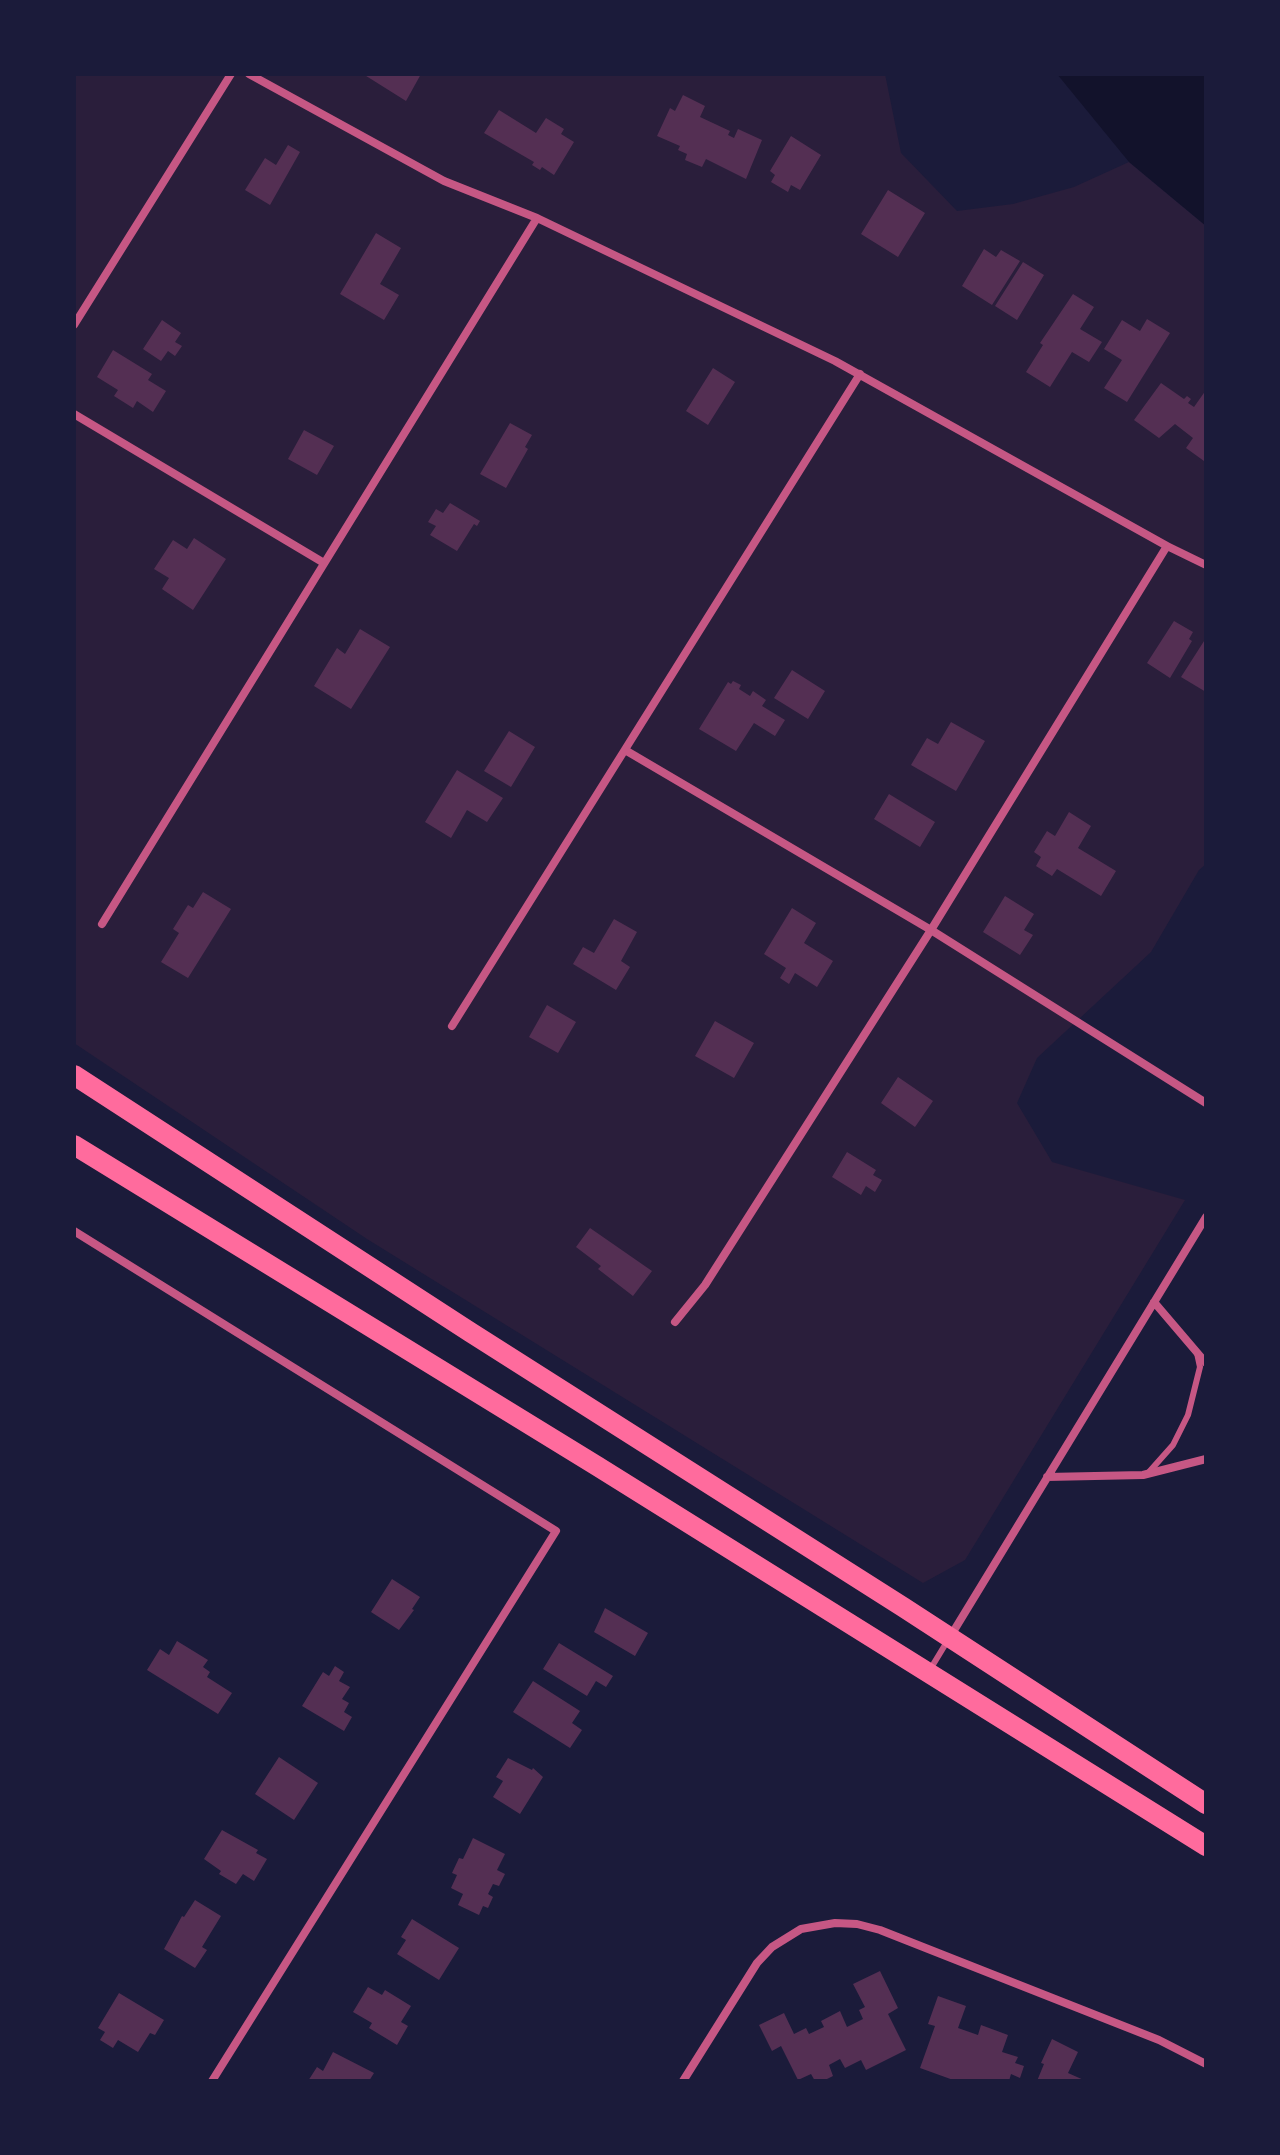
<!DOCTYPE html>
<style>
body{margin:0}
#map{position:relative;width:1280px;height:2155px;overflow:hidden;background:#1b1b3a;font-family:"Titillium Web",sans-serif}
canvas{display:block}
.frame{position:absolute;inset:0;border:76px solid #1b1b3a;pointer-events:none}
</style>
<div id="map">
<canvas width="1280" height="2155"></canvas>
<div class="frame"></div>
</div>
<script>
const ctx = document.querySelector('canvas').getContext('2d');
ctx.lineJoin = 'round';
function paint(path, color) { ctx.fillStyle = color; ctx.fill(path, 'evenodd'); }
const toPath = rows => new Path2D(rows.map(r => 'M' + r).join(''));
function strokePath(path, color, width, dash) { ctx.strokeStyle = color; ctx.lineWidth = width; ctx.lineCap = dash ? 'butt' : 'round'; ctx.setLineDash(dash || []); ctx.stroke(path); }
paint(toPath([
 [74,74,885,74,901,153,957,211,1013,204,1074,187,1129,162,1206,226,1206,864,1199,870,1151,952,1037,1058,1017,1103,1052,1162,1185,1200,965,1560,923,1583,367,1239,74,1043]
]), '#2a1e3b');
paint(toPath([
 [1057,74,1206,74,1206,226,1129,162]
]), '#12122b');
paint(toPath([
 [363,74,421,74,406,101],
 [683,95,705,106,700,117,730,131,728,135,734,138,738,129,762,140,746,179,706,159,702,167,685,160,687,154,678,150,680,146,657,136,670,108,675,111],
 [499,110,536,133,546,118,564,129,561,134,574,142,554,175,542,167,540,170,532,165,534,162,484,133],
 [791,136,821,155,800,190,791,185,788,192,771,182,775,175,770,171],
 [288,145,300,152,270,205,245,190,265,158,276,165],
 [888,190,925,213,898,257,861,234],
 [376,233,401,248,380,284,399,295,384,320,340,294],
 [984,249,996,257,1001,250,1020,261,992,305,962,286],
 [1023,262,1044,275,1017,320,995,306],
 [1073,294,1094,307,1080,329,1102,342,1089,362,1072,352,1050,387,1026,372,1043,345,1040,343],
 [1147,319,1170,333,1127,402,1104,388,1122,360,1104,349,1122,320,1140,331],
 [162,320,181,333,175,342,182,346,175,356,168,351,161,361,143,349],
 [113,350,152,374,148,380,166,391,153,412,137,401,133,408,114,396,118,390,97,377],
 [713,368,735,382,708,425,686,411],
 [1161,383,1184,399,1187,396,1191,399,1188,403,1194,407,1206,390,1206,457,1204,461,1186,448,1193,438,1175,424,1159,438,1134,420],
 [510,423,532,435,525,447,528,449,506,488,480,474],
 [304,430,334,446,317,475,288,459],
 [450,503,480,521,477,526,474,524,457,551,430,535,436,526,428,522,436,509,443,513],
 [194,538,226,559,193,610,162,589,169,578,154,569,173,540,187,549],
 [1174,621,1193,632,1189,639,1192,641,1170,678,1147,663],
 [360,629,390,647,351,709,314,686,337,648,345,654],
 [1206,638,1206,692,1181,677],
 [792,670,825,691,808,719,774,698],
 [733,681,741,685,739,689,750,696,753,691,766,700,762,706,785,720,775,736,754,723,736,751,699,729,728,682,731,684],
 [951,722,985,741,956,791,911,765,927,738,938,744],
 [509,731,535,747,511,787,484,771],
 [457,770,503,798,487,822,467,810,451,838,425,822],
 [889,794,935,822,920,847,874,819],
 [1069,812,1091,826,1078,848,1116,871,1101,896,1057,869,1052,876,1036,866,1041,857,1034,852,1047,831,1055,836],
 [203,892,231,909,188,978,161,962,179,933,173,929,188,905,193,908],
 [1005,896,1034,914,1024,930,1033,935,1020,955,983,932],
 [792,908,816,923,804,943,833,961,817,987,795,973,789,984,780,978,786,968,764,954],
 [614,919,637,932,621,961,630,967,616,990,573,964,583,947,594,953],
 [547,1005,576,1022,558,1053,529,1037],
 [715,1021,754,1043,734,1078,695,1056],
 [898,1077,933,1101,915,1127,881,1103],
 [847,1152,876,1170,873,1175,882,1180,875,1192,866,1186,861,1195,832,1177],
 [590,1228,652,1271,633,1296,598,1269,601,1266,576,1247],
 [392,1579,420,1597,412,1609,414,1610,399,1630,371,1612],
 [605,1608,648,1633,635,1656,594,1632],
 [177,1641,208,1660,203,1667,210,1672,207,1677,232,1693,218,1714,147,1670,160,1649,169,1655],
 [559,1643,613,1676,606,1687,596,1681,587,1696,543,1669],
 [335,1666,344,1672,339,1681,350,1687,342,1699,349,1703,344,1712,352,1717,344,1731,302,1706,323,1672,329,1676],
 [533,1681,580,1711,572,1723,582,1730,570,1748,513,1712],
 [279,1757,318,1783,294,1820,255,1794],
 [508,1758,532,1770,533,1768,543,1777,520,1814,493,1797,503,1781,496,1777],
 [222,1830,258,1850,256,1853,267,1859,254,1881,243,1874,236,1884,219,1874,221,1871,204,1859],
 [473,1838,505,1854,497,1870,505,1874,499,1886,493,1884,488,1894,493,1897,488,1908,483,1906,479,1915,458,1905,463,1894,451,1888,457,1875,452,1873,459,1858,463,1859],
 [195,1900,221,1916,202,1947,207,1950,195,1968,164,1949,182,1916,184,1917],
 [412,1919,459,1948,439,1980,397,1954,406,1940,401,1937],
 [880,1971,898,2008,888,2014,906,2050,866,2070,861,2060,845,2068,840,2059,829,2065,833,2076,823,2081,815,2081,811,2074,798,2080,781,2046,772,2051,759,2025,784,2013,794,2034,806,2028,809,2034,824,2027,821,2021,840,2011,847,2027,863,2019,859,2010,865,2007,853,1984],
 [368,1987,382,1995,385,1990,411,2006,401,2022,408,2026,397,2045,369,2028,372,2023,353,2012],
 [119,1993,164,2020,155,2035,150,2033,138,2052,118,2040,113,2048,100,2040,105,2032,98,2028],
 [938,1996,966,2006,958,2028,978,2035,981,2025,1008,2035,1002,2052,1018,2057,1015,2063,1024,2066,1020,2078,1011,2074,1009,2081,956,2081,920,2068,935,2026,928,2024],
 [1052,2039,1078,2052,1068,2073,1086,2081,1037,2081,1044,2064,1041,2063],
 [333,2052,374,2073,369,2081,308,2081,317,2067,323,2071]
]), '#542f53');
strokePath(toPath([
 [1149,1472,1173,1445,1188,1415,1200,1367,1197,1353],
 [931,1668,948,1640]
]), '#c65784', 6);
strokePath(toPath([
 [249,74,444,181,537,218,835,361,1167,546,1206,565],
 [74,325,231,74],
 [74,414,324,563],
 [625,750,931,930,1206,1103],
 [102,924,537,218],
 [452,1026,860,374],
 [74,1231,556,1531,212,2081],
 [1154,1302,1206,1363],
 [675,1322,705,1285,931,930,1167,546],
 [1047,1477,1143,1475,1206,1459],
 [950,1637,1206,1217],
 [683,2081,757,1963,772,1947,801,1929,835,1923,857,1924,880,1930,1159,2040,1206,2064]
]), '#c65784', 8);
strokePath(toPath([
 [74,1075,470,1332,903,1607,1206,1804],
 [74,1145,597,1466,1206,1846]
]), '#ff6b9d', 20);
</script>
